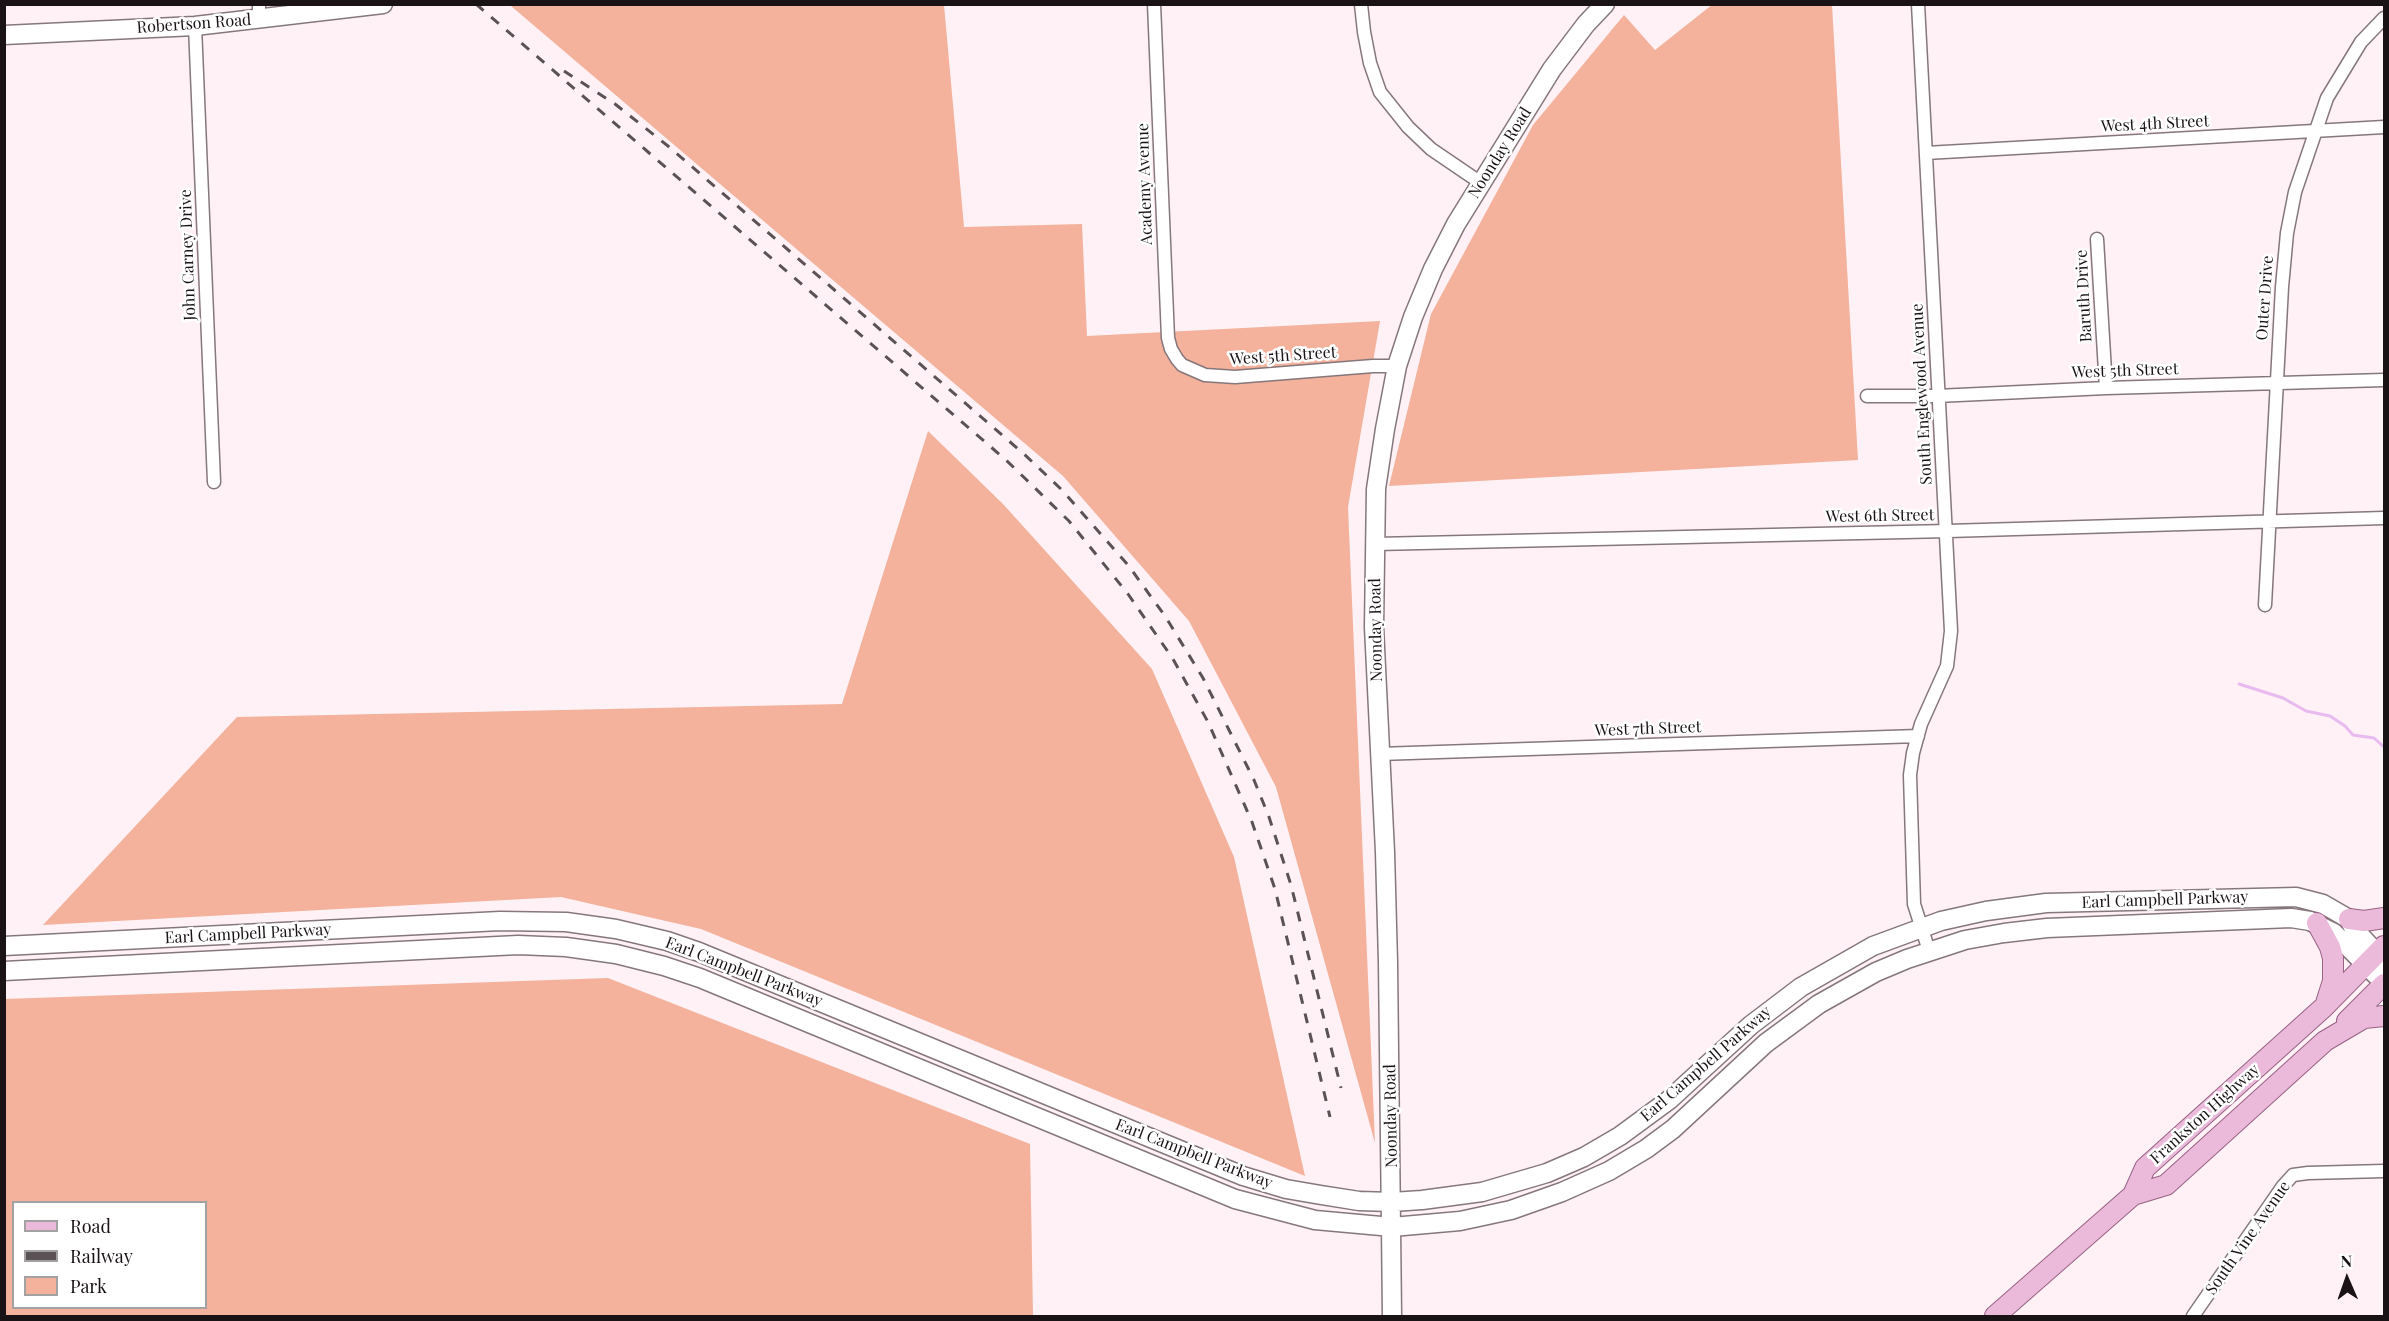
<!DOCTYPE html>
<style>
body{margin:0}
#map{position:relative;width:2389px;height:1321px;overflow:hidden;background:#fff1f5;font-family:"Playfair Display",serif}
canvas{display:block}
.frame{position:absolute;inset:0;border:6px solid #191315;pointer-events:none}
.legend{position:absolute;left:12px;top:1201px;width:195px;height:108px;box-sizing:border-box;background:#fff;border:2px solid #a3a1a1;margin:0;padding:8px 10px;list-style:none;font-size:18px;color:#191315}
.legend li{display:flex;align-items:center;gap:12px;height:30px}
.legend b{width:30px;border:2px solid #a3a1a1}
.north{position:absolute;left:2317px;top:1249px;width:60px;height:60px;-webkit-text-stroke:4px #fff;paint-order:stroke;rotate:358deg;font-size:16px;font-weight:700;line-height:24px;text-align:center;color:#191315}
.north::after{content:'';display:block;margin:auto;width:21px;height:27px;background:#191315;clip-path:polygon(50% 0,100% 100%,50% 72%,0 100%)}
</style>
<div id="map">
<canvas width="2389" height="1321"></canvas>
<div class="frame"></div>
<ul class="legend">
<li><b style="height:8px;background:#ebbada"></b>Road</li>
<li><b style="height:8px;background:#5a5254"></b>Railway</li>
<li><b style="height:16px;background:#f4b19c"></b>Park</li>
</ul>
<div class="north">N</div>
</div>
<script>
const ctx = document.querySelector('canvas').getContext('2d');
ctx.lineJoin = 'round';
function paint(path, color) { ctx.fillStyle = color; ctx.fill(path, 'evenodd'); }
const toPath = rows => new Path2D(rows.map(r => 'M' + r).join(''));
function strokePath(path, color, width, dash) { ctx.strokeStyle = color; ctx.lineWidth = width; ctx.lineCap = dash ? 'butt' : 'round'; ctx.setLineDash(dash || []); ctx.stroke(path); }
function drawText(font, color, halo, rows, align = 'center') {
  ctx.font = font + ' "Playfair Display",serif'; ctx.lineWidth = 5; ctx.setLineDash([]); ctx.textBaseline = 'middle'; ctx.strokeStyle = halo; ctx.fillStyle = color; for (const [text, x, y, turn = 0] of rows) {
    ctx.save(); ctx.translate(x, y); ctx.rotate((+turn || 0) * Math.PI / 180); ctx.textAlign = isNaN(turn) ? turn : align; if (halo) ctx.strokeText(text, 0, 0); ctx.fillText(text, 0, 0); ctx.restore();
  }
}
paint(toPath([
 [537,4,944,5,964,227,1082,224,1087,336,1380,321,1348,507,1375,1143,1276,787,1189,621,1063,476,511,6],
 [1713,4,1832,5,1858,460,1389,486,1431,314,1533,125,1624,15,1655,50],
 [928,431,1003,504,1152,669,1234,857,1305,1176,701,929,561,897,43,925,237,717,842,704],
 [608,978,1030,1144,1033,1316,5,1316,5,999],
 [14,1202,206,1202,206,1308,14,1308]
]), '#f4b19c');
strokePath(toPath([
 [2239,684,2283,698,2306,711,2330,716,2345,726,2353,735,2374,738,2384,747]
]), '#e8baf0', 3);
const street = toPath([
 [259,4,259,20],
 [1154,4,1168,338,1171,349,1177,359,1182,365,1205,375,1235,377,1373,366,1397,366],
 [1361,4,1364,32,1370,63,1380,92,1408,127,1431,149,1481,183],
 [1918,4,1951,631,1947,666,1921,724,1913,753,1910,775,1914,904,1929,951],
 [195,26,214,482],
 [1926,153,2384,127],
 [2097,239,2106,388],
 [1867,396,1937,396,2106,388,2384,380],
 [1376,544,1948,531,2384,518],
 [2265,605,2282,287,2287,233,2295,192,2327,98,2361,42,2384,18],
 [1379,754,1918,736],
 [2193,1316,2283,1186,2293,1175,2308,1173,2384,1171]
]);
const secondary = toPath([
 [4,35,195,26,383,4],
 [4,946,500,921,566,922,616,929,667,941,699,952,1243,1176,1286,1189,1321,1195,1359,1201,1392,1202,1422,1200,1482,1192,1547,1173,1584,1157,1620,1136,1669,1100,1751,1025,1801,987,1873,946,1941,921,1986,911,2046,903,2296,897,2323,904,2349,919,2354,929,2384,961],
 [4,971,518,945,566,947,616,954,664,966,700,978,1235,1199,1315,1220,1392,1227,1460,1221,1511,1210,1562,1192,1609,1171,1646,1149,1673,1129,1766,1043,1819,1004,1876,972,1907,959,1965,940,2004,933,2047,928,2291,918,2310,921,2334,933,2384,983],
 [1392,1316,1388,962,1385,852,1374,627,1376,489,1385,429,1397,366,1413,317,1433,269,1456,224,1552,69,1586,24,1605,4]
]);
const primary = toPath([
 [2349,919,2364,921,2384,918],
 [2317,923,2330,947,2333,958,2333,981,2326,1003],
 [2347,1021,2384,984],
 [2133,1195,2166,1185,2325,1041,2364,1018,2384,1016],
 [1995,1316,2133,1195,2145,1168,2324,1007,2384,946]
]);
strokePath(street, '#85777b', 15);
strokePath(secondary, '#85777b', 21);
strokePath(primary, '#986285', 22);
strokePath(street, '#fff', 12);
strokePath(secondary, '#fff', 18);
strokePath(primary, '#ebbada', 20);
strokePath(toPath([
 [476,4,1006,460,1069,521,1128,594,1173,659,1208,722,1252,822,1275,889,1330,1117],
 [564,71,615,104,668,146,1024,454,1062,490,1128,565,1165,616,1203,678,1254,780,1269,817,1291,885,1341,1088]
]), '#5a5254', 3, [10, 10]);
drawText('16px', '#191315', '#fff', [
 ["Robertson Road",194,24,-4],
 ["West 4th Street",2155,124,-3],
 ["Noonday Road",1500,153,-58],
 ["Academy Avenue",1145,184,-92],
 ["John Carney Drive",188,255,-92],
 ["Baruth Drive",2084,296,-93],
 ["Outer Drive",2265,298,-86],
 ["West 5th Street",1283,356,-4],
 ["West 5th Street",2125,371,-2],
 ["South Englewood Avenue",1922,394,-93],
 ["West 6th Street",1880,516,-1],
 ["Noonday Road",1376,630,-91],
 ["West 7th Street",1648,729,-2],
 ["Earl Campbell Parkway",2165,900,-2],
 ["Earl Campbell Parkway",248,934,-3],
 ["Earl Campbell Parkway",744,972,21],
 ["Earl Campbell Parkway",1706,1064,-41],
 ["Frankston Highway",2205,1114,-42],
 ["Noonday Road",1391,1116,-91],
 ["Earl Campbell Parkway",1194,1154,21],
 ["South Vine Avenue",2248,1238,-55]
]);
</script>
